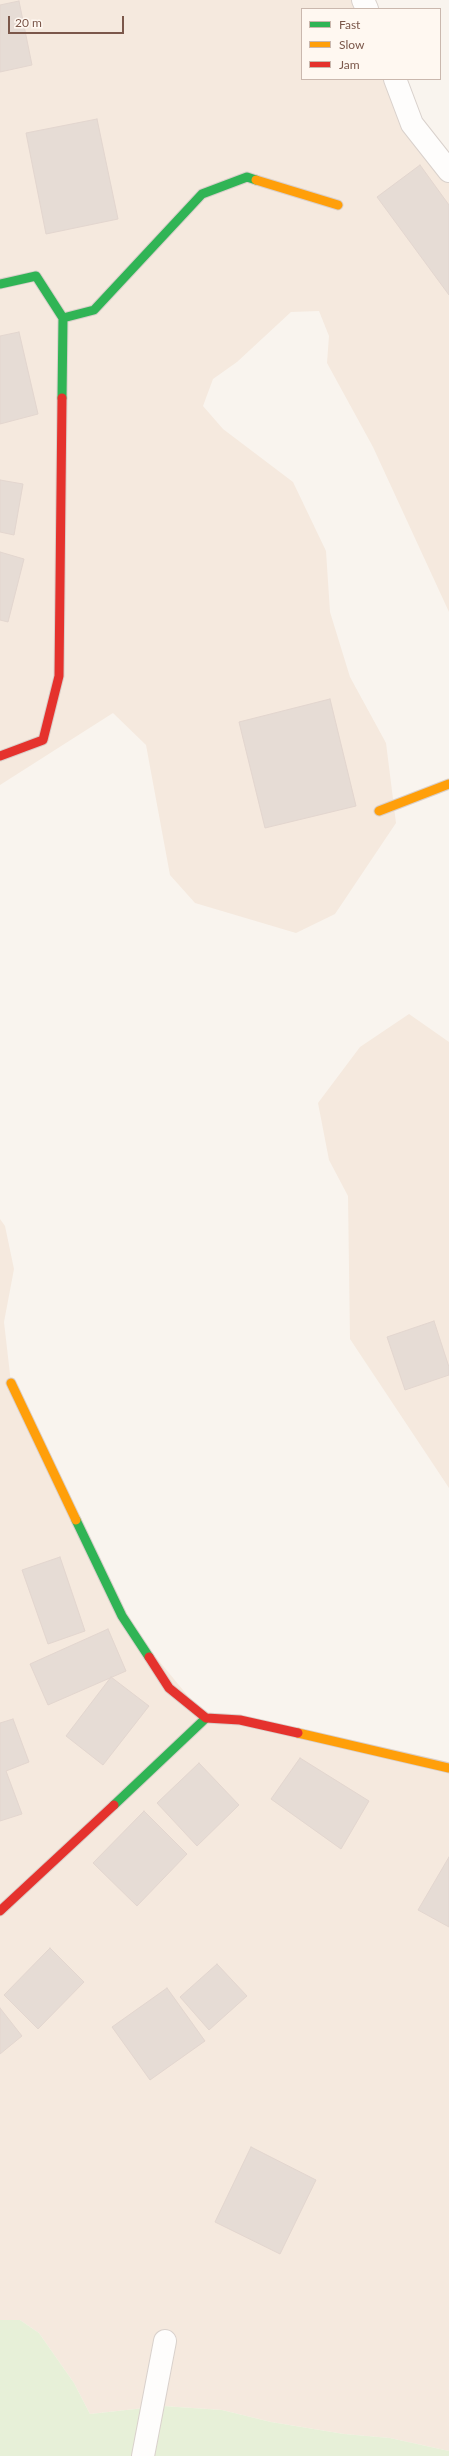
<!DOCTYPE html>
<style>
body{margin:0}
#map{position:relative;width:449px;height:2456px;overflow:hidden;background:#f9f4ee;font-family:Lato,sans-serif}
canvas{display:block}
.legend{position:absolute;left:301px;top:8px;width:140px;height:72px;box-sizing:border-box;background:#fff8f1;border:1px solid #cab8ae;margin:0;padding:5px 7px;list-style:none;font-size:12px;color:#7b574a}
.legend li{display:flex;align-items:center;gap:8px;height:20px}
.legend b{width:20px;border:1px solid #cab8ae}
.scale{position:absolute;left:8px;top:16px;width:116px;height:18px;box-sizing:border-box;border:2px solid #7b574a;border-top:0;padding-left:5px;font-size:12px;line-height:14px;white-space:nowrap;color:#7b574a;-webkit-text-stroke:3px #fff8f1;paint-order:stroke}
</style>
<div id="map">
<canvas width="449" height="2456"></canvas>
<ul class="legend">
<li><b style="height:5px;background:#30b455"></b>Fast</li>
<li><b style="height:5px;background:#ff9f0a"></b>Slow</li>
<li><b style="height:5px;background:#e5322d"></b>Jam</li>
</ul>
<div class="scale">20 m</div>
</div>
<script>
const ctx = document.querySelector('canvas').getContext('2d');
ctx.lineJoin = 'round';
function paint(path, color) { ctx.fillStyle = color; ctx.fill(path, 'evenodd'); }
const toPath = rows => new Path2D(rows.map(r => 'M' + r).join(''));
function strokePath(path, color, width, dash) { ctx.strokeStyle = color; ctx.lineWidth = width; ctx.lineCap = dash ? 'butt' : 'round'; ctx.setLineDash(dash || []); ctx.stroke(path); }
paint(toPath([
 [0,0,363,0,367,9,302,9,302,79,395,79,449,171,449,612,373,447,327,363,329,336,319,311,291,312,237,362,213,379,203,406,223,429,293,482,326,551,330,612,350,677,386,743,396,823,335,914,296,933,195,903,170,875,146,745,113,713,0,785],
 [409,1014,449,1042,449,1488,350,1339,348,1196,329,1160,318,1103,360,1047],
 [0,1219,5,1226,14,1269,4,1322,11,1383,122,1616,206,1718,449,1768,449,2451,390,2438,344,2434,271,2422,222,2410,163,2406,90,2414,74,2383,39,2333,20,2320,0,2320]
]), '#f5e9de');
paint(toPath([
 [0,2320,20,2320,39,2333,74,2383,90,2414,163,2406,222,2410,271,2422,344,2434,390,2438,449,2451,449,2456,0,2456]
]), '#e7f0d8');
const building = toPath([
 [19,1,32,65,0,72,0,5,19,1],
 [97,119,118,219,46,234,26,133,97,119],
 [420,165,449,205,449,295,377,197,420,165],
 [19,332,38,414,0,424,0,336,19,332],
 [0,480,23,484,14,535,0,532,0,480],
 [0,552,24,559,8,622,0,620,0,552],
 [330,699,356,806,265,828,239,722,330,699],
 [434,1321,449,1367,449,1375,405,1390,387,1337,434,1321],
 [60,1557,85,1631,48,1644,22,1570,60,1557],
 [108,1629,126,1671,48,1705,30,1664,108,1629],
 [111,1677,149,1706,103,1765,66,1736,111,1677],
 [13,1719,29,1762,6,1771,22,1814,0,1821,0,1723,13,1719],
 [300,1758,369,1801,341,1849,271,1799,300,1758],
 [199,1763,239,1805,197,1846,157,1803,199,1763],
 [144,1811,187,1854,137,1906,93,1863,144,1811],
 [449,1857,449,1927,418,1910,449,1857],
 [50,1948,84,1982,38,2029,4,1995,50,1948],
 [217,1964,247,1996,209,2030,180,1997,217,1964],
 [167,1988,205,2041,150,2080,112,2027,167,1988],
 [0,2008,22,2036,0,2054,0,2008],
 [251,2147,316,2180,280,2254,215,2222,251,2147]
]);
paint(building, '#e6dcd5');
strokePath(building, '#e3d6cf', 1);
const lane = toPath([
 [143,2456,165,2341]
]);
const street = toPath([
 [363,0,367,9],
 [395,79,412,124,449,171]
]);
const fast = toPath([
 [0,284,36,276,63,318,62,398],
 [63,318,94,310,202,194,247,177,256,180],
 [76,1520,122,1616,149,1657],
 [114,1805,206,1718]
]);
const slow = toPath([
 [256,180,338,205],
 [379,811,449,784],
 [11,1383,76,1520],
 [298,1733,449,1768]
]);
const jam = toPath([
 [0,756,43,740,59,676,62,398],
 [149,1657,169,1688,206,1718,240,1720,298,1733],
 [0,1911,114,1805]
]);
strokePath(lane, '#d9d1cc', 24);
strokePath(street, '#d9d1cc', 24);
strokePath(fast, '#d9cfca', 11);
strokePath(slow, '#d9cfca', 11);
strokePath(jam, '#d9cfca', 11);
strokePath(lane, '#fefdfc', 22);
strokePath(street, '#fefdfc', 22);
strokePath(fast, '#30b455', 9);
strokePath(slow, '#ff9f0a', 9);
strokePath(jam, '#e5322d', 9);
</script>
